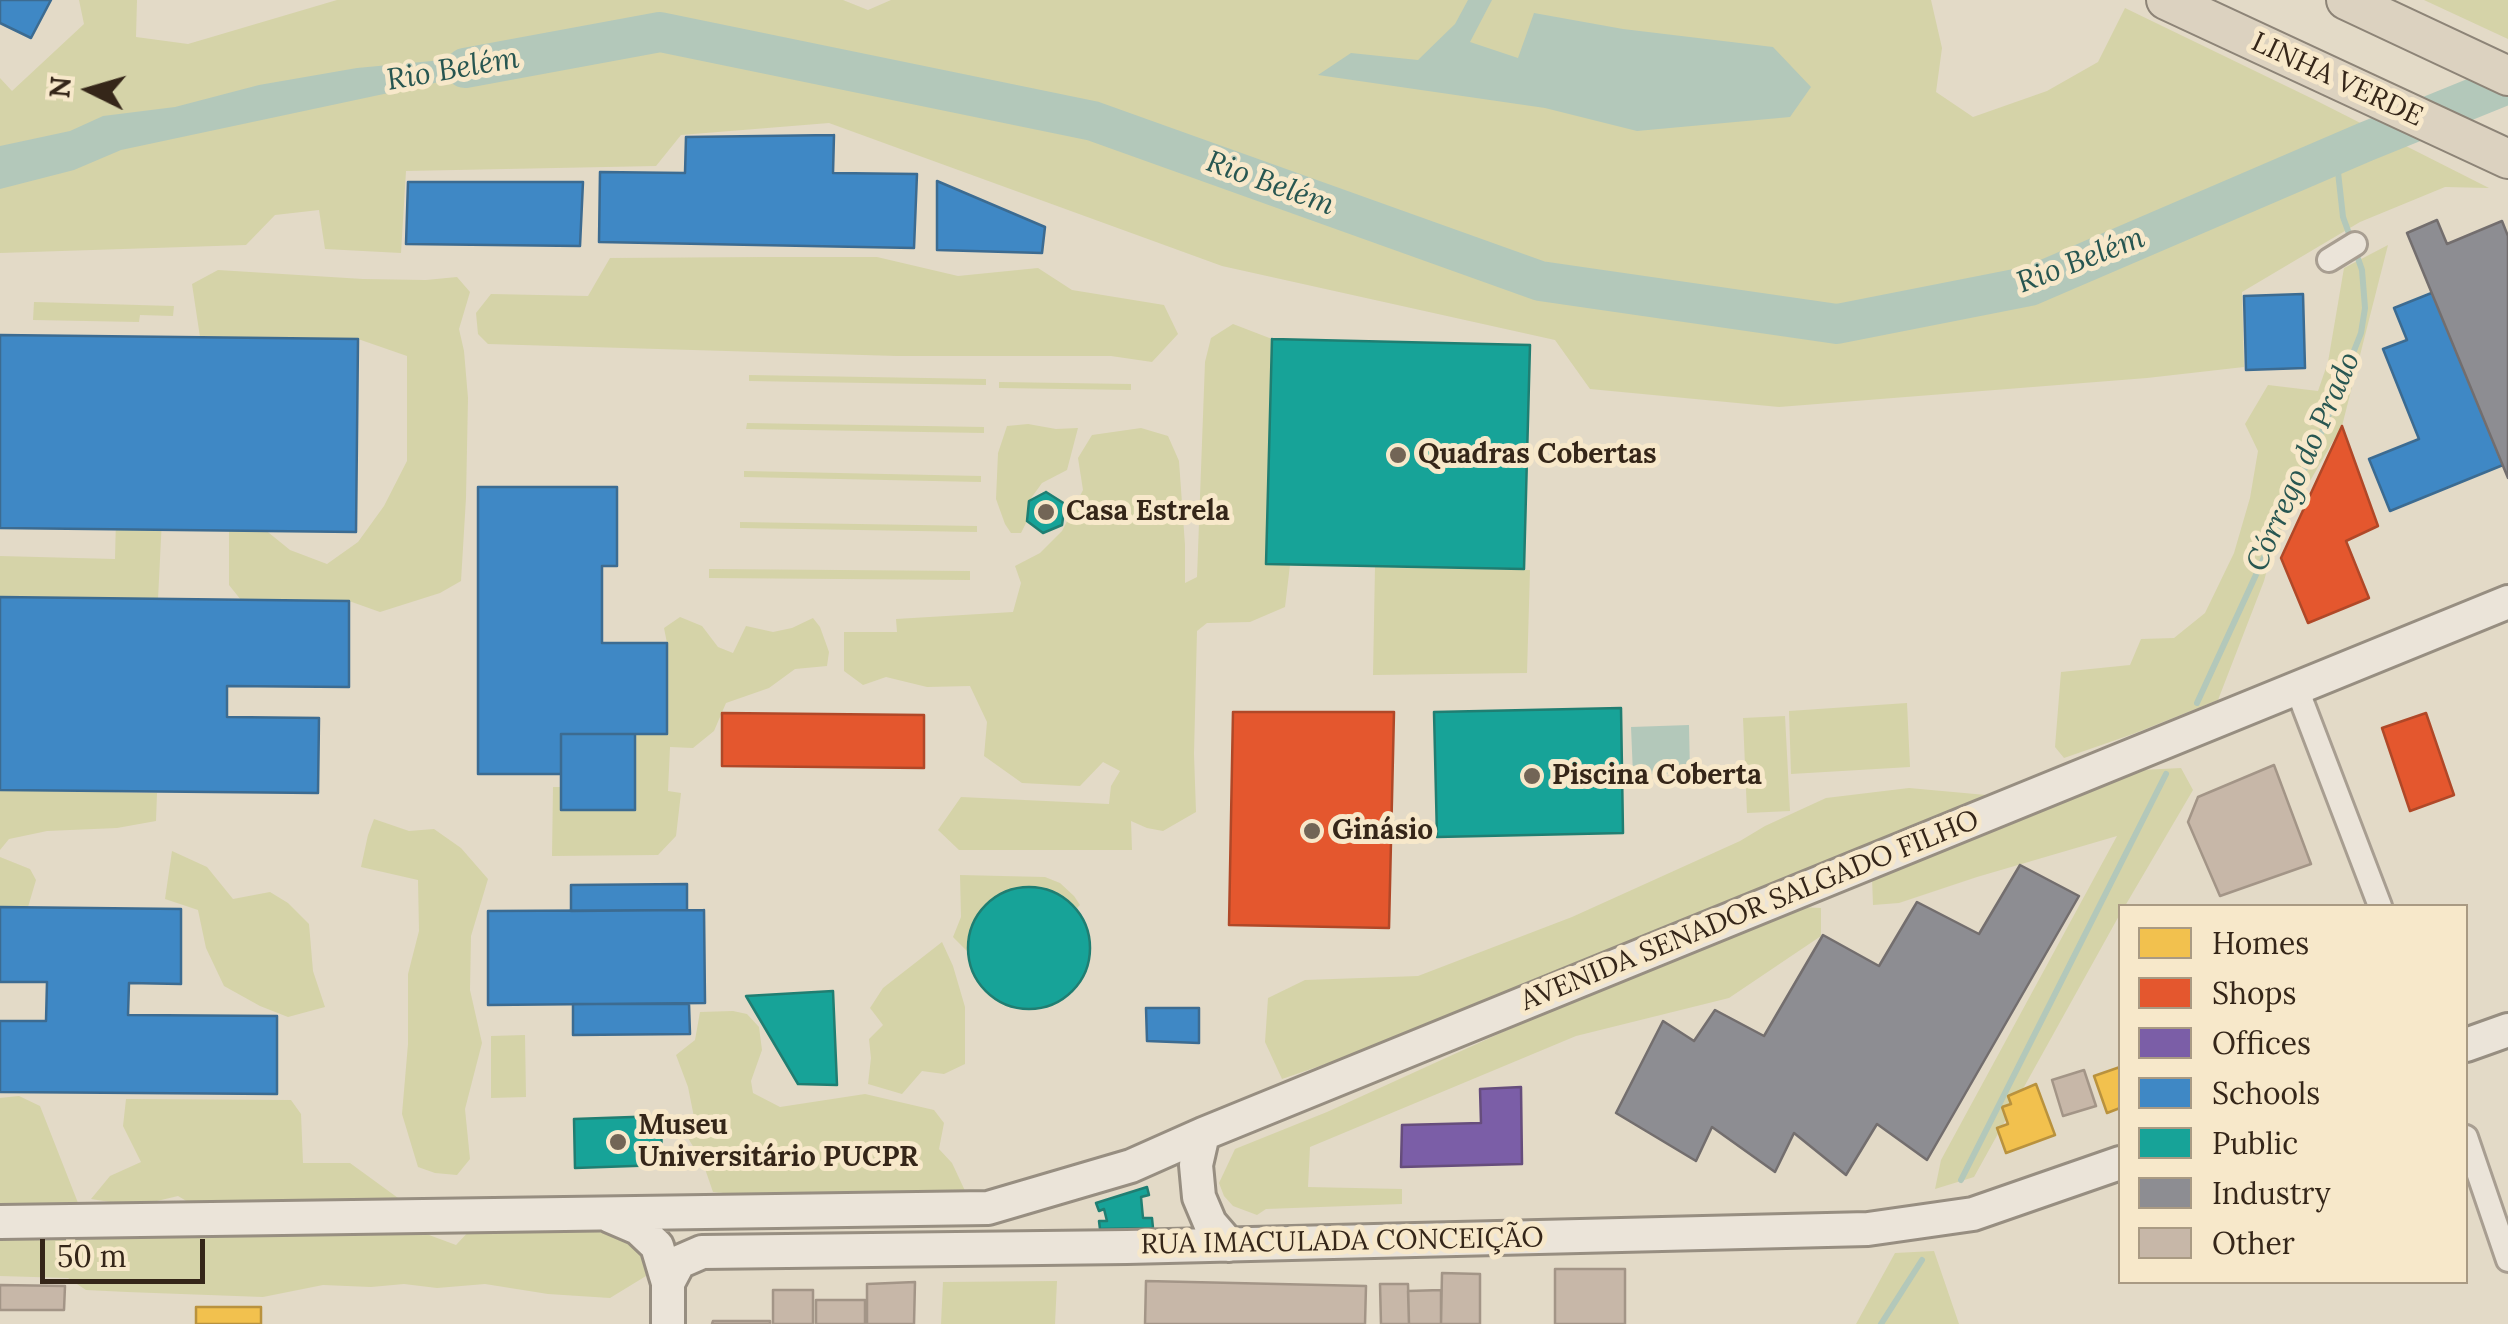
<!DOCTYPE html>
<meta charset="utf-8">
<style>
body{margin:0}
#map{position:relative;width:2508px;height:1324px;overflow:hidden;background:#e3dac7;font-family:Lora,serif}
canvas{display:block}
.legend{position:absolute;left:2118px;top:904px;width:350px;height:380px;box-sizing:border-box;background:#f7e8ca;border:2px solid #a99a83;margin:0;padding:12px 18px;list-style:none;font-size:30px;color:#352619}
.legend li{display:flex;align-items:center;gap:20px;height:50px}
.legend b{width:50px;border:2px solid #a99a83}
.north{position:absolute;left:40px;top:40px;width:100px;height:100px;-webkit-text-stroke:8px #f7e8ca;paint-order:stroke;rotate:275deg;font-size:28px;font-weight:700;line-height:40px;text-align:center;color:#352619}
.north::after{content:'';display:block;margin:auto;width:35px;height:45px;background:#352619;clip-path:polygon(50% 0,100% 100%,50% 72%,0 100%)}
.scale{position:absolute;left:40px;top:1239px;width:165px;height:45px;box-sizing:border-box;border:5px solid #352619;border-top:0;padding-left:12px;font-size:30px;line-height:35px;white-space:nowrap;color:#352619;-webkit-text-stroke:8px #f7e8ca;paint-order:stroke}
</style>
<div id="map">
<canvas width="2508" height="1324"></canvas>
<ul class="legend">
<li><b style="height:28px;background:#f2c14e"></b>Homes</li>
<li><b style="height:28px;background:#e4572e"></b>Shops</li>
<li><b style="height:28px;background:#7b5ea7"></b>Offices</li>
<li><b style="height:28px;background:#3f88c5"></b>Schools</li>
<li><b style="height:28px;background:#17a398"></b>Public</li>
<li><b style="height:28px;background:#8d8d92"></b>Industry</li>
<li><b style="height:28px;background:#c7b7a8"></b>Other</li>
</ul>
<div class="north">N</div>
<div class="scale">50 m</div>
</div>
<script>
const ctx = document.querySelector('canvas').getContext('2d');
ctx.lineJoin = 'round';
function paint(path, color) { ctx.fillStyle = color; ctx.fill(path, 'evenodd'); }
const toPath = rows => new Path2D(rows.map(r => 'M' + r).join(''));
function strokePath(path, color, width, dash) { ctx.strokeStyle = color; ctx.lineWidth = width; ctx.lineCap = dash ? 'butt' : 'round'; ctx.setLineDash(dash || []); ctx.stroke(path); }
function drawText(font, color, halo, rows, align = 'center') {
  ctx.font = font + ' Lora,serif'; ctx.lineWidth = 10; ctx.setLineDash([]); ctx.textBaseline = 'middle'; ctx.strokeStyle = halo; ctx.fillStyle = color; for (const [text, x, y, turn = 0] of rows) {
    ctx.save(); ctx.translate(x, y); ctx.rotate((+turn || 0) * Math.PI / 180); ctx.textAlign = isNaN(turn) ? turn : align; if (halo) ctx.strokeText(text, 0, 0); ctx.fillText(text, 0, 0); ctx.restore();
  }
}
paint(toPath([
 [79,0,137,0,136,37,188,44,337,0,843,0,868,10,891,0,1931,0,1942,48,1936,92,1973,117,2047,91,2098,62,2125,8,2315,100,2489,188,2445,187,2360,222,2242,292,2244,367,2147,378,1779,407,1590,389,1555,340,1222,266,829,123,681,135,656,166,406,171,401,253,325,249,319,210,275,215,246,245,0,253,0,78,12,91,84,24],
 [2424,0,2508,0,2508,39],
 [2388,245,2342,426,2274,543,2264,581,2218,700,2133,734,2064,758,2055,747,2061,672,2130,665,2141,639,2174,638,2205,613,2234,553,2250,498,2258,451,2245,424,2268,385,2318,391,2328,362,2344,268],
 [764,257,877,257,958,276,1038,268,1072,290,1164,305,1178,334,1152,362,1111,356,897,356,488,344,478,334,476,313,491,294,588,296,610,258],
 [218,270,363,279,426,280,457,277,470,292,459,329,464,351,468,398,466,498,461,581,440,593,380,612,349,601,241,600,229,585,229,530,258,524,290,550,327,564,358,542,384,506,407,461,407,356,358,339,200,337,192,284],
 [34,302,174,306,173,316,140,315,139,322,33,320],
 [1233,324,1272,339,1266,564,1290,565,1285,607,1250,622,1207,623,1197,631,1194,754,1196,812,1163,831,1147,828,1131,821,1132,850,959,850,938,830,961,797,1109,804,1111,786,1120,771,1103,762,1080,786,1022,783,984,756,987,722,970,686,927,687,886,677,863,685,844,671,844,632,897,632,896,619,1013,612,1021,583,1015,566,1040,553,1062,531,1083,490,1078,458,1092,435,1141,428,1168,436,1179,461,1185,545,1185,583,1197,577,1205,362,1211,338],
 [749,375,986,379,986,385,749,381],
 [999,382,1131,384,1131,390,999,388],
 [747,423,984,427,984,433,746,429],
 [1028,424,1056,429,1078,428,1067,470,1042,483,1029,501,1027,521,1021,533,1011,533,1005,524,996,499,998,453,1007,426],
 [744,471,981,476,981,482,744,477],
 [116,517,162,519,158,599,0,597,0,556,115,559],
 [740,522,977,526,977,532,740,528],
 [1375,567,1530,570,1527,673,1373,675],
 [709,569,970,571,970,580,709,578],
 [680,617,702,626,718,647,733,653,746,626,773,632,792,628,813,618,820,627,829,652,827,666,795,669,769,688,726,703,714,731,693,748,670,747,668,791,681,793,676,836,658,855,552,856,553,787,561,787,562,810,635,810,635,734,667,733,667,643,664,628],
 [1907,703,1910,767,1791,774,1789,711],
 [1785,716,1790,811,1747,813,1743,718],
 [2181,768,2193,790,2125,906,2120,906,2120,914,1974,1177,1935,1189,1941,1160,2117,836,1977,877,1899,903,1873,905,1872,877,2142,770],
 [1909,788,1986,795,1912,833,1442,1024,1282,1079,1265,1042,1268,998,1305,980,1418,976,1572,917,1740,841,1765,826,1826,798],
 [0,790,157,793,156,821,117,828,47,831,9,839,0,850],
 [374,819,409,831,434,829,461,848,488,879,471,936,470,990,482,1043,465,1109,470,1159,457,1175,435,1173,418,1167,402,1114,408,1044,408,974,419,931,418,880,361,867,368,835],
 [172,851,207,867,233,899,270,892,288,903,309,924,313,971,325,1007,288,1017,260,1006,224,986,206,948,198,910,165,899],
 [0,857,30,869,36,880,28,907,0,907],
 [960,875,1045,877,1060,883,1074,896,1080,905,1076,909,1062,897,1044,889,1025,887,1007,891,990,901,978,916,970,933,968,952,953,937,961,917],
 [1797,907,1821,908,1821,936,1729,998,1576,1036,1310,1147,1308,1187,1402,1189,1402,1204,1266,1209,1257,1215,1233,1206,1224,1196,1219,1183,1235,1149,1327,1112,1593,991],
 [942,942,953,966,965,1007,965,1064,944,1074,922,1071,902,1094,868,1084,871,1058,869,1039,883,1025,870,1008,883,988],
 [733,1011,747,1014,759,1027,762,1050,751,1081,753,1093,780,1107,865,1094,934,1110,944,1123,939,1149,952,1163,967,1195,757,1196,713,1192,703,1163,688,1138,694,1117,688,1087,676,1055,695,1040,700,1012],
 [525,1035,526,1097,491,1098,491,1036],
 [19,1096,40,1106,80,1208,251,1229,333,1234,421,1232,456,1245,472,1228,613,1229,647,1252,646,1276,610,1298,548,1294,485,1284,437,1288,404,1284,371,1287,323,1285,263,1297,127,1292,86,1290,68,1278,0,1276,0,1098],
 [126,1099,291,1100,301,1114,303,1163,350,1163,409,1206,205,1212,178,1196,136,1206,91,1199,110,1176,141,1162,123,1126],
 [1934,1251,1959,1324,1856,1324,1895,1253],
 [1057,1281,1055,1324,941,1324,943,1282]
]), '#d5d3a8');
paint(toPath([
 [1468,0,1492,0,1470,42,1518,58,1534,13,1623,29,1773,47,1811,87,1790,117,1637,131,1545,108,1318,75,1351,53,1418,60,1455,24],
 [464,58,535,59,426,85,121,150,74,170,0,189,0,146,70,131,103,116,175,107,259,85,357,68],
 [1689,725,1690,773,1633,775,1631,727]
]), '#b3c8ba');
const homes = toPath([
 [2120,1067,2120,1108,2107,1113,2094,1076,2120,1067],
 [2036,1084,2055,1135,2006,1153,1997,1128,2008,1124,2002,1107,2011,1104,2008,1096,2036,1084],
 [196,1307,261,1307,261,1324,196,1324,196,1307]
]);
paint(homes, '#f2c14e');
strokePath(homes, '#b9923e', 2.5);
const shops = toPath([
 [2342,426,2378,526,2346,541,2369,598,2308,623,2281,558,2342,426],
 [1233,712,1394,712,1389,928,1229,925,1233,712],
 [722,713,924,715,924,768,722,766,722,713],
 [2426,713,2454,795,2410,811,2382,728,2426,713]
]);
paint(shops, '#e4572e');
strokePath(shops, '#b04828', 2.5);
const offices = toPath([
 [1521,1087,1522,1164,1401,1167,1402,1125,1481,1123,1480,1089,1521,1087]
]);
paint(offices, '#7b5ea7');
strokePath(offices, '#664d7c', 2.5);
const schools = toPath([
 [0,0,51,0,31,38,0,23,0,0],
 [834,135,833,173,917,174,914,248,599,242,600,172,685,173,686,137,834,135],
 [937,181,1045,227,1042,253,937,250,937,181],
 [408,182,583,182,580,246,406,244,408,182],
 [2434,292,2503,465,2390,511,2369,459,2419,439,2383,349,2407,340,2394,308,2434,292],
 [2303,294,2305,368,2246,370,2244,296,2303,294],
 [0,335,358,339,356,532,0,528,0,335],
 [478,487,617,487,617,566,602,566,602,643,667,643,667,734,561,734,561,774,478,774,478,487],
 [0,597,349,601,349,687,227,686,227,717,319,718,318,793,0,790,0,597],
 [561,734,635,734,635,810,561,810,561,734],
 [687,884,687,910,571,911,571,885,687,884],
 [0,907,181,909,181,984,129,983,128,1015,277,1016,277,1094,0,1092,0,1021,46,1021,47,982,0,982,0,907],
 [704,910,705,1003,488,1005,488,911,704,910],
 [573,1004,689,1004,690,1034,573,1035,573,1004],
 [1146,1008,1199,1008,1199,1043,1147,1041,1146,1008]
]);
paint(schools, '#3f88c5');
strokePath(schools, '#3c6b91', 2.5);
const public = toPath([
 [1272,339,1530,345,1524,569,1266,564,1272,339],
 [1046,492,1065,504,1062,525,1043,533,1027,521,1029,501,1046,492],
 [1621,708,1623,833,1437,837,1434,712,1621,708],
 '968 948a61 61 0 1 1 122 0a61 61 0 1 1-122 0Z',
 [833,991,837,1085,798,1084,746,996,833,991],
 [661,1116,662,1165,575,1168,574,1119,661,1116],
 [1147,1187,1149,1195,1141,1197,1143,1218,1152,1218,1153,1228,1100,1229,1099,1221,1107,1221,1104,1209,1099,1211,1096,1203,1147,1187]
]);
paint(public, '#17a398');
strokePath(public, '#207e72', 2.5);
const industry = toPath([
 [2437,220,2447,244,2502,221,2508,236,2508,478,2407,233,2437,220],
 [2020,865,2079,896,1927,1160,1877,1124,1846,1175,1794,1133,1775,1172,1712,1127,1696,1161,1616,1113,1663,1021,1694,1041,1715,1010,1764,1036,1823,935,1879,966,1917,902,1979,934,2020,865]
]);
paint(industry, '#8d8d92');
strokePath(industry, '#736e6e', 2.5);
strokePath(toPath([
 [2336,154,2343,217,2351,239],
 [2197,703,2324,427,2361,333,2365,308,2362,270,2355,250],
 [1961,1180,2166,774],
 [1881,1324,1922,1260]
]), '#b3c8ba', 6);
strokePath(toPath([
 [465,68,660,32,1093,121,1540,281,1837,324,2030,286,2365,142,2508,84]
]), '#b3c8ba', 40);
const building = toPath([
 [2274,765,2311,864,2220,896,2188,822,2198,797,2274,765],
 [2084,1070,2096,1106,2063,1116,2052,1080,2084,1070],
 [1555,1269,1625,1269,1625,1324,1555,1324,1555,1269],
 [1442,1273,1480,1274,1480,1324,1441,1324,1442,1273],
 [1146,1281,1366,1286,1365,1324,1145,1324,1146,1281],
 [915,1282,914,1324,867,1324,867,1284,915,1282],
 [1380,1284,1408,1284,1409,1324,1381,1324,1380,1284],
 [0,1285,65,1286,64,1310,0,1310,0,1285],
 [773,1290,813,1290,813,1324,773,1324,773,1290],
 [1441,1290,1441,1324,1409,1324,1408,1291,1441,1290],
 [816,1300,865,1300,865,1324,816,1324,816,1300],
 [713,1321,770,1321,770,1324,712,1324,713,1321]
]);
paint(building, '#c7b7a8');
strokePath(building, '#a39587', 2.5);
const minor = toPath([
 [2329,260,2355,244],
 [2297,689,2380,906],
 [2466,1137,2508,1260]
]);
const secondary = toPath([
 [2466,1045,2508,1030],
 [1203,1134,1196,1165,1199,1197,1210,1223,1229,1245],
 [610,1216,638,1228,657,1246,668,1283,668,1324],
 [0,1222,988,1208,1131,1166,1203,1134,2508,602],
 [668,1283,679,1262,702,1252,1127,1247,1868,1229,1973,1214,2120,1163]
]);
const trunk = toPath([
 [2166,0,2508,159],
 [2346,0,2508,76]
]);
strokePath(minor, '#a89e91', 28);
strokePath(secondary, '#978e81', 38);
strokePath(trunk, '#8d8477', 42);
strokePath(minor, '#ebe4d9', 22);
strokePath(secondary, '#ebe4d9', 32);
strokePath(trunk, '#dcd2c0', 38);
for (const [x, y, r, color] of [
 [1398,455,10,"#726556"],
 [1046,512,10,"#726556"],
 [1532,776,10,"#726556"],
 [1312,831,10,"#726556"],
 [618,1142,10,"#726556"]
]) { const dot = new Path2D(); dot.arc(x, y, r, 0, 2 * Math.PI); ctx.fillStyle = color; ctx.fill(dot); strokePath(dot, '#f7e8ca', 4); }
drawText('28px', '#352619', '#f7e8ca', [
 ["LINHA VERDE",2337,80,25],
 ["AVENIDA SENADOR SALGADO FILHO",1750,911,-22],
 ["RUA IMACULADA CONCEIÇÃO",1342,1242,-1]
]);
drawText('bold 28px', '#352619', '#f7e8ca', [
 ["Quadras Cobertas",1418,455],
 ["Casa Estrela",1066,512],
 ["Piscina Coberta",1552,776],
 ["Ginásio",1332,831],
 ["Museu",638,1126],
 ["Universitário PUCPR",638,1158]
], 'left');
drawText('italic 30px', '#275651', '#f7e8ca', [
 ["Rio Belém",453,70,-10],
 ["Rio Belém",1270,184,20],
 ["Rio Belém",2081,261,-21],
 ["Córrego do Prado",2304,462,-66]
]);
</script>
